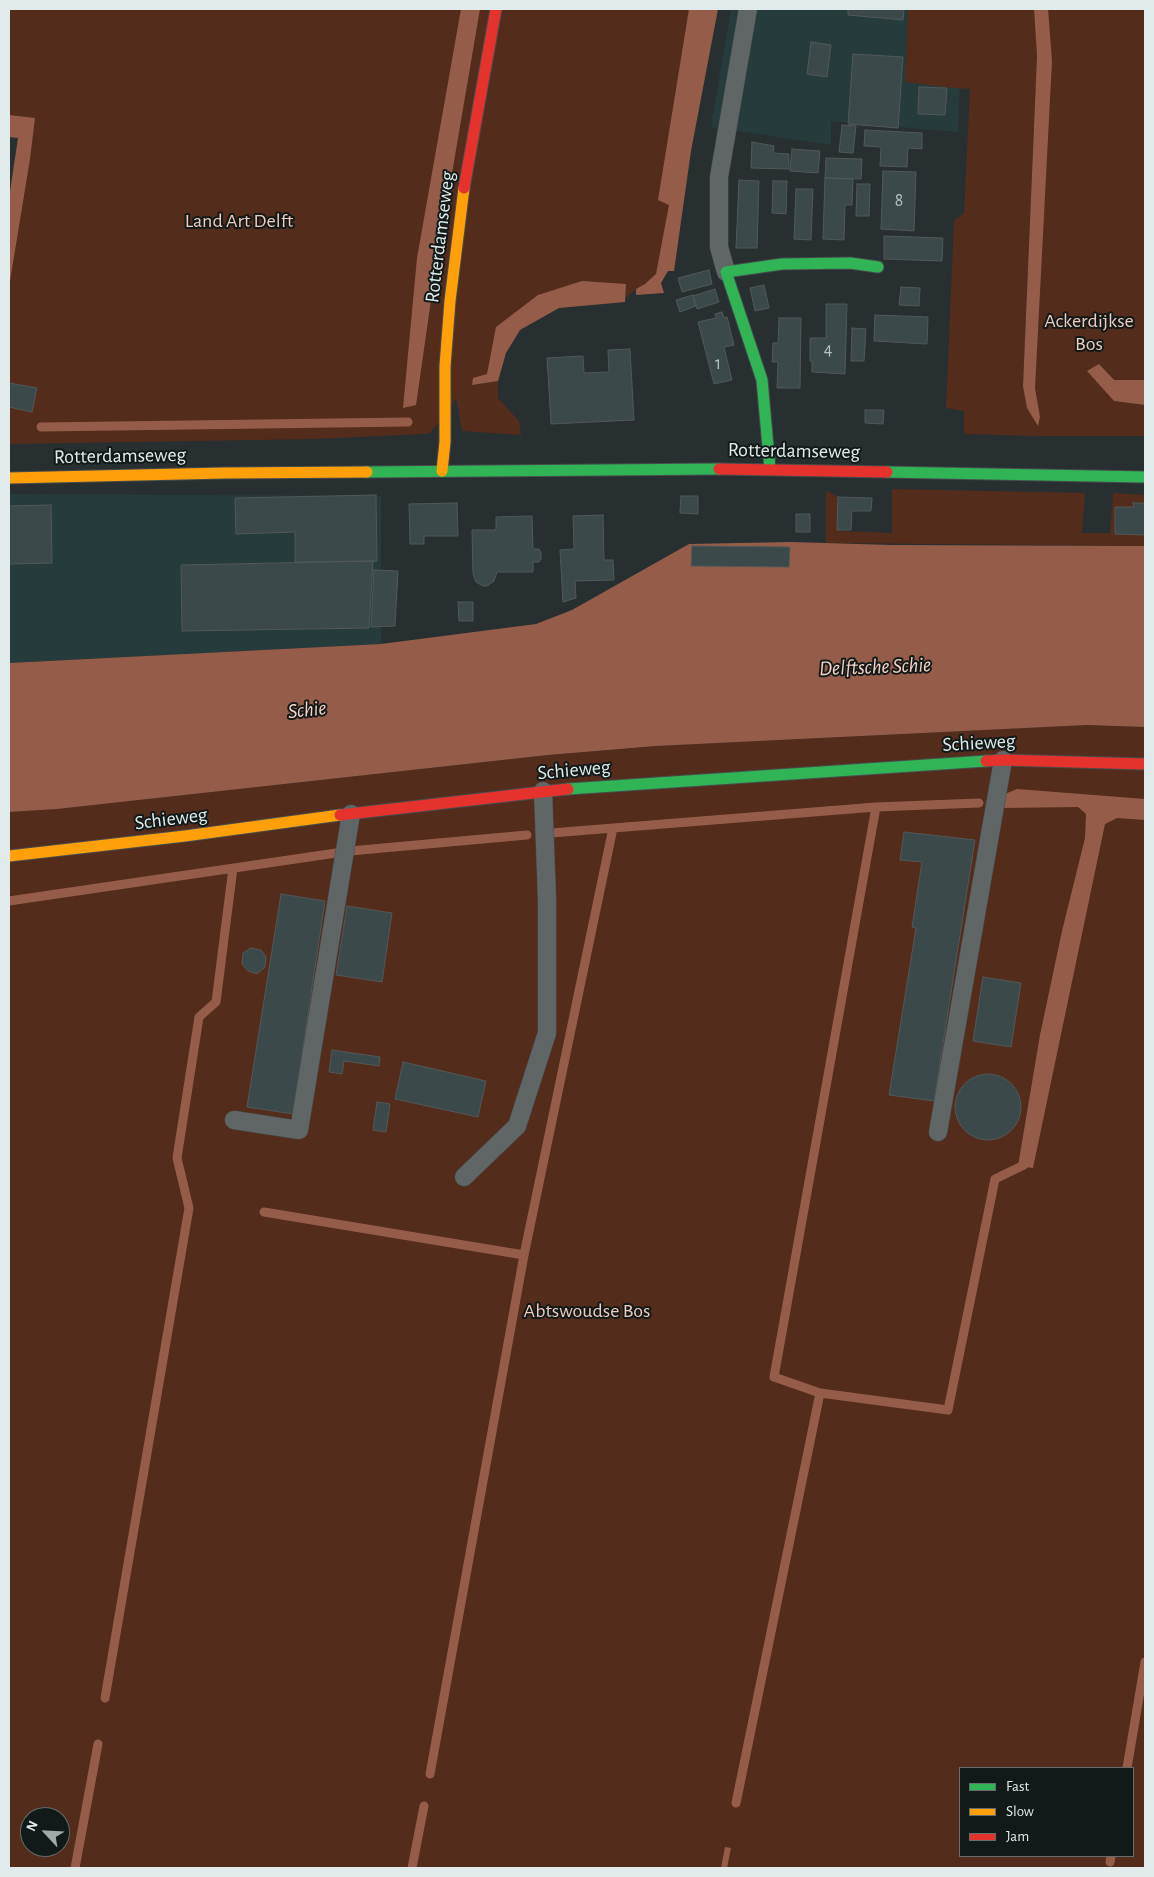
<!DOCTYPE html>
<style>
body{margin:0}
#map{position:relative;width:1154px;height:1877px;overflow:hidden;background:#282f30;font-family:"Alegreya Sans",sans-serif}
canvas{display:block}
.frame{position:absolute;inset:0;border:10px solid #e2ebeb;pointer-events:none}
.legend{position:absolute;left:959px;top:1767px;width:175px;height:90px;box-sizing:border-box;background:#121919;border:1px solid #656d6d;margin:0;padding:6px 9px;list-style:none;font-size:15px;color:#e2ebeb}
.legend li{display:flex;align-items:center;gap:10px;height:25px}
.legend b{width:25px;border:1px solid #656d6d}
.north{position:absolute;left:20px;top:1807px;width:50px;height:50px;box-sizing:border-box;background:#121919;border:1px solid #656d6d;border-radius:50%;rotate:295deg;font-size:14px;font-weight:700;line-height:20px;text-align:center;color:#e2ebeb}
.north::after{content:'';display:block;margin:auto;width:18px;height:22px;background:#a1a9aa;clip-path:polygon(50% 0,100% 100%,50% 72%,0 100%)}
</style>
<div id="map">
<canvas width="1154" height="1877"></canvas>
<div class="frame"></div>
<ul class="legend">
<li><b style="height:6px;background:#30b455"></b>Fast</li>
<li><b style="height:6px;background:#ff9f0a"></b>Slow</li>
<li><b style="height:6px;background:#e5322d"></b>Jam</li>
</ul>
<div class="north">N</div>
</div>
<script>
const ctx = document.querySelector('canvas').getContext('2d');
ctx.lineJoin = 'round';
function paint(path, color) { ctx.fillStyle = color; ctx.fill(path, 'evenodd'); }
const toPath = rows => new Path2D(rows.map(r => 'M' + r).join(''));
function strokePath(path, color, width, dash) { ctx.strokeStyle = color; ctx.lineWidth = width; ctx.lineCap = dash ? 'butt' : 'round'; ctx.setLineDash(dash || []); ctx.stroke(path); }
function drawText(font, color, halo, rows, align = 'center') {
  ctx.font = font + ' "Alegreya Sans",sans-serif'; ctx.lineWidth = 4; ctx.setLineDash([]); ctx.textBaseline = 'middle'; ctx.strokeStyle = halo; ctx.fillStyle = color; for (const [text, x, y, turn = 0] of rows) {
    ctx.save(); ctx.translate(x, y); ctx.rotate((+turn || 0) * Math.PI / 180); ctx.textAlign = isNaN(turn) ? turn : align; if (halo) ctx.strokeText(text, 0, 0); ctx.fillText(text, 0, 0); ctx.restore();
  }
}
paint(toPath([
 [731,9,963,9,958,132,831,121,831,145,711,127],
 [9,494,381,496,381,644,9,663]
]), '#263b3b');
paint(toPath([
 [9,9,706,9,656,287,636,289,625,298,626,290,567,297,511,327,492,378,473,385,498,381,498,398,519,421,521,435,462,431,456,398,430,433,424,434,315,439,9,444,9,239,26,130,9,127],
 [908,9,1034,9,1037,56,1023,386,1030,393,1043,9,1145,9,1145,397,1114,401,1145,405,1145,436,1039,436,964,434,964,411,946,408,954,221,964,213,970,89,952,88,905,82],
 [892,489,1085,493,1082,533,1110,533,1113,493,1145,495,1145,546,826,543,826,491,840,498,840,531,892,533],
 [1087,725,1145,727,1145,1868,9,1868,9,812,57,809,548,755,656,746],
 [960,1768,1133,1768,1133,1856,960,1856],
 [30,1817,60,1817,60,1847,30,1847]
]), '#542c1c');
paint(toPath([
 [461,9,480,9,434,279,416,405,403,408,417,258],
 [689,9,718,9,691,151,674,271,668,271,661,283,664,293,636,295,636,289,645,284,656,274,669,205,658,200],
 [1034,9,1048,9,1052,61,1035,388,1040,417,1038,426,1027,408,1023,386,1037,56],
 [9,115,35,118,30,159,9,287,9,198,18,138,9,137],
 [582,281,626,284,625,302,559,308,520,330,506,353,498,381,472,385,473,378,487,374,496,327,538,295],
 [1099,364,1114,380,1145,380,1145,405,1114,401,1087,371],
 [791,542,892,545,1145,546,1145,727,1087,725,656,746,548,755,57,809,9,812,9,663,381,644,536,624,572,610,689,544],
 [1017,789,1145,799,1145,820,1117,818,1105,824,1033,1168,1018,1166,1040,1035,1062,931,1085,838,1086,814,1078,807,1000,808,1005,794],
 [725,1847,731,1848,727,1868,721,1868]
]), '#955d49');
strokePath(toPath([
 [41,427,408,422],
 [551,833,876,807,979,803],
 [9,901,350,851,527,835],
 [264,1212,524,1255,613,828],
 [820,1393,948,1410,995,1179,1024,1165,1026,1156],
 [105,1698,189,1208,177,1158,199,1017,216,1002,233,868],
 [1127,1768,1145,1662],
 [430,1774,524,1255],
 [736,1803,820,1393,774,1377,876,807],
 [1110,1862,1111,1856],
 [75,1868,98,1744],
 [412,1868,424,1806]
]), '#955d49', 9);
const building = toPath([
 [848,9,904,9,903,20,848,15,848,9],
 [811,42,831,45,827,77,807,74,811,42],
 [853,54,903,57,898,128,848,124,853,54],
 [919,87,947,88,945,115,918,114,919,87],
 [842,125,856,126,853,153,839,152,842,125],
 [865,130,922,133,922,149,908,148,907,167,880,166,881,147,864,146,865,130],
 [752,142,774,146,773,153,789,154,789,169,751,168,752,142],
 [792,149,820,151,818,173,790,171,792,149],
 [826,158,862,159,861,179,825,178,826,158],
 [883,171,916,172,914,231,881,229,883,171],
 [825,178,853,179,852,205,845,205,844,240,823,239,825,178],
 [739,180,759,181,757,248,736,248,739,180],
 [773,181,787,181,786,214,772,213,773,181],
 [857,184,870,184,869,216,856,216,857,184],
 [796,189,813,189,811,240,794,239,796,189],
 [884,236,943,238,942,261,884,259,884,236],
 [709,270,712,284,682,292,678,278,709,270],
 [764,285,769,308,755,311,750,288,764,285],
 [901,287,920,288,919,306,899,305,901,287],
 [715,289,719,302,697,309,693,296,715,289],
 [693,295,696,306,680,312,676,300,693,295],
 [826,304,847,304,845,374,812,372,812,361,810,361,810,338,826,338,826,304],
 [722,312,724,318,727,317,734,345,724,347,732,380,714,384,698,322,716,318,715,314,722,312],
 [875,315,928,317,927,344,874,341,875,315],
 [779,318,801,318,800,388,777,388,778,362,772,362,773,343,778,343,779,318],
 [852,328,866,329,864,361,851,361,852,328],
 [630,349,634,420,551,424,547,358,583,356,584,373,609,372,608,350,630,349],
 [9,383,37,388,32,412,9,407,9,383],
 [865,410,884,410,883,424,865,423,865,410],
 [376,495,377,561,295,562,295,532,236,534,235,498,376,495],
 [681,496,698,496,698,514,680,513,681,496],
 [838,497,872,498,871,511,852,511,851,530,837,530,838,497],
 [457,503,458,536,424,536,424,544,410,544,409,504,457,503],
 [1133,503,1145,503,1145,535,1115,534,1115,507,1134,507,1133,503],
 [51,505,52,563,9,564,9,506,51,505],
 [796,514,810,514,810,532,796,532,796,514],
 [603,515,604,560,613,560,614,580,575,581,576,598,563,602,560,550,574,549,573,516,603,515],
 [532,516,533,549,539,549,541,552,541,559,539,562,533,562,533,572,497,572,494,581,487,586,483,586,476,582,473,574,472,530,496,530,496,517,532,516],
 [692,546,790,547,789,567,691,566,692,546],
 [373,561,369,628,182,631,181,565,373,561],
 [374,570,398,571,395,626,371,627,374,570],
 [458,602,473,602,473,621,459,621,458,602],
 [904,832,975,840,934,1101,889,1095,916,928,912,927,922,862,900,860,904,832],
 [281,894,325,901,293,1114,247,1107,281,894],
 [347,906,392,913,382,982,336,975,347,906],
 [251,948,261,950,266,957,265,967,257,974,248,971,242,964,243,953,251,948],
 [983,977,1021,983,1011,1047,973,1041,983,977],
 [332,1050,380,1057,379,1066,344,1061,342,1074,329,1072,332,1050],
 [403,1062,486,1081,478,1117,395,1099,403,1062],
 '955 1107a33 33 0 1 1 66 0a33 33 0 1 1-66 0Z',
 [377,1102,390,1104,386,1132,373,1130,377,1102]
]);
paint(building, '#3c494a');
strokePath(building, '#525858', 1);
const lane = toPath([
 [726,272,719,247,719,177,748,9],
 [234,1120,299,1130,351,814],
 [938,1132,1003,760],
 [464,1177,517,1126,547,1033,547,899,543,791]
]);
const fast = toPath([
 [770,469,762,380,726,272,782,264,850,263,878,267],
 [367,472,719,469],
 [887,472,1145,477],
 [568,789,986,761]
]);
const slow = toPath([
 [442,471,445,442,445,366,450,301,464,188],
 [9,478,224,473,367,472],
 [9,856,185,836,340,815]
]);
const jam = toPath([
 [464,188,496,9],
 [719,469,887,472],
 [986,761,1003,760,1145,764],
 [340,815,568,789]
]);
strokePath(lane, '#474c4d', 19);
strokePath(fast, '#474c4d', 13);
strokePath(slow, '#474c4d', 13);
strokePath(jam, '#474c4d', 13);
strokePath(lane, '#606565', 18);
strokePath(fast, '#30b455', 11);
strokePath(slow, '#ff9f0a', 11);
strokePath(jam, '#e5322d', 11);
drawText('18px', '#b8c2c3', null, [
 ["8",899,201],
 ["4",828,350],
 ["1",718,364]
]);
drawText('20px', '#f2ccbe', '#121919', [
 ["Land Art Delft",239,221],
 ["Ackerdijkse",1089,321],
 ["Bos",1089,344],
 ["Abtswoudse Bos",587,1311]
]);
drawText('20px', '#e2ebeb', '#121919', [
 ["Rotterdamseweg",440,237,-83],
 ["Rotterdamseweg",794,451,1],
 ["Rotterdamseweg",120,456,-1],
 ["Schieweg",979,743,-3],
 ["Schieweg",574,770,-5],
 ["Schieweg",171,819,-7]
]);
drawText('italic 21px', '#fad4c6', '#121919', [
 ["Delftsche Schie",875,667,-2],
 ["Schie",307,710,-6]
]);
</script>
